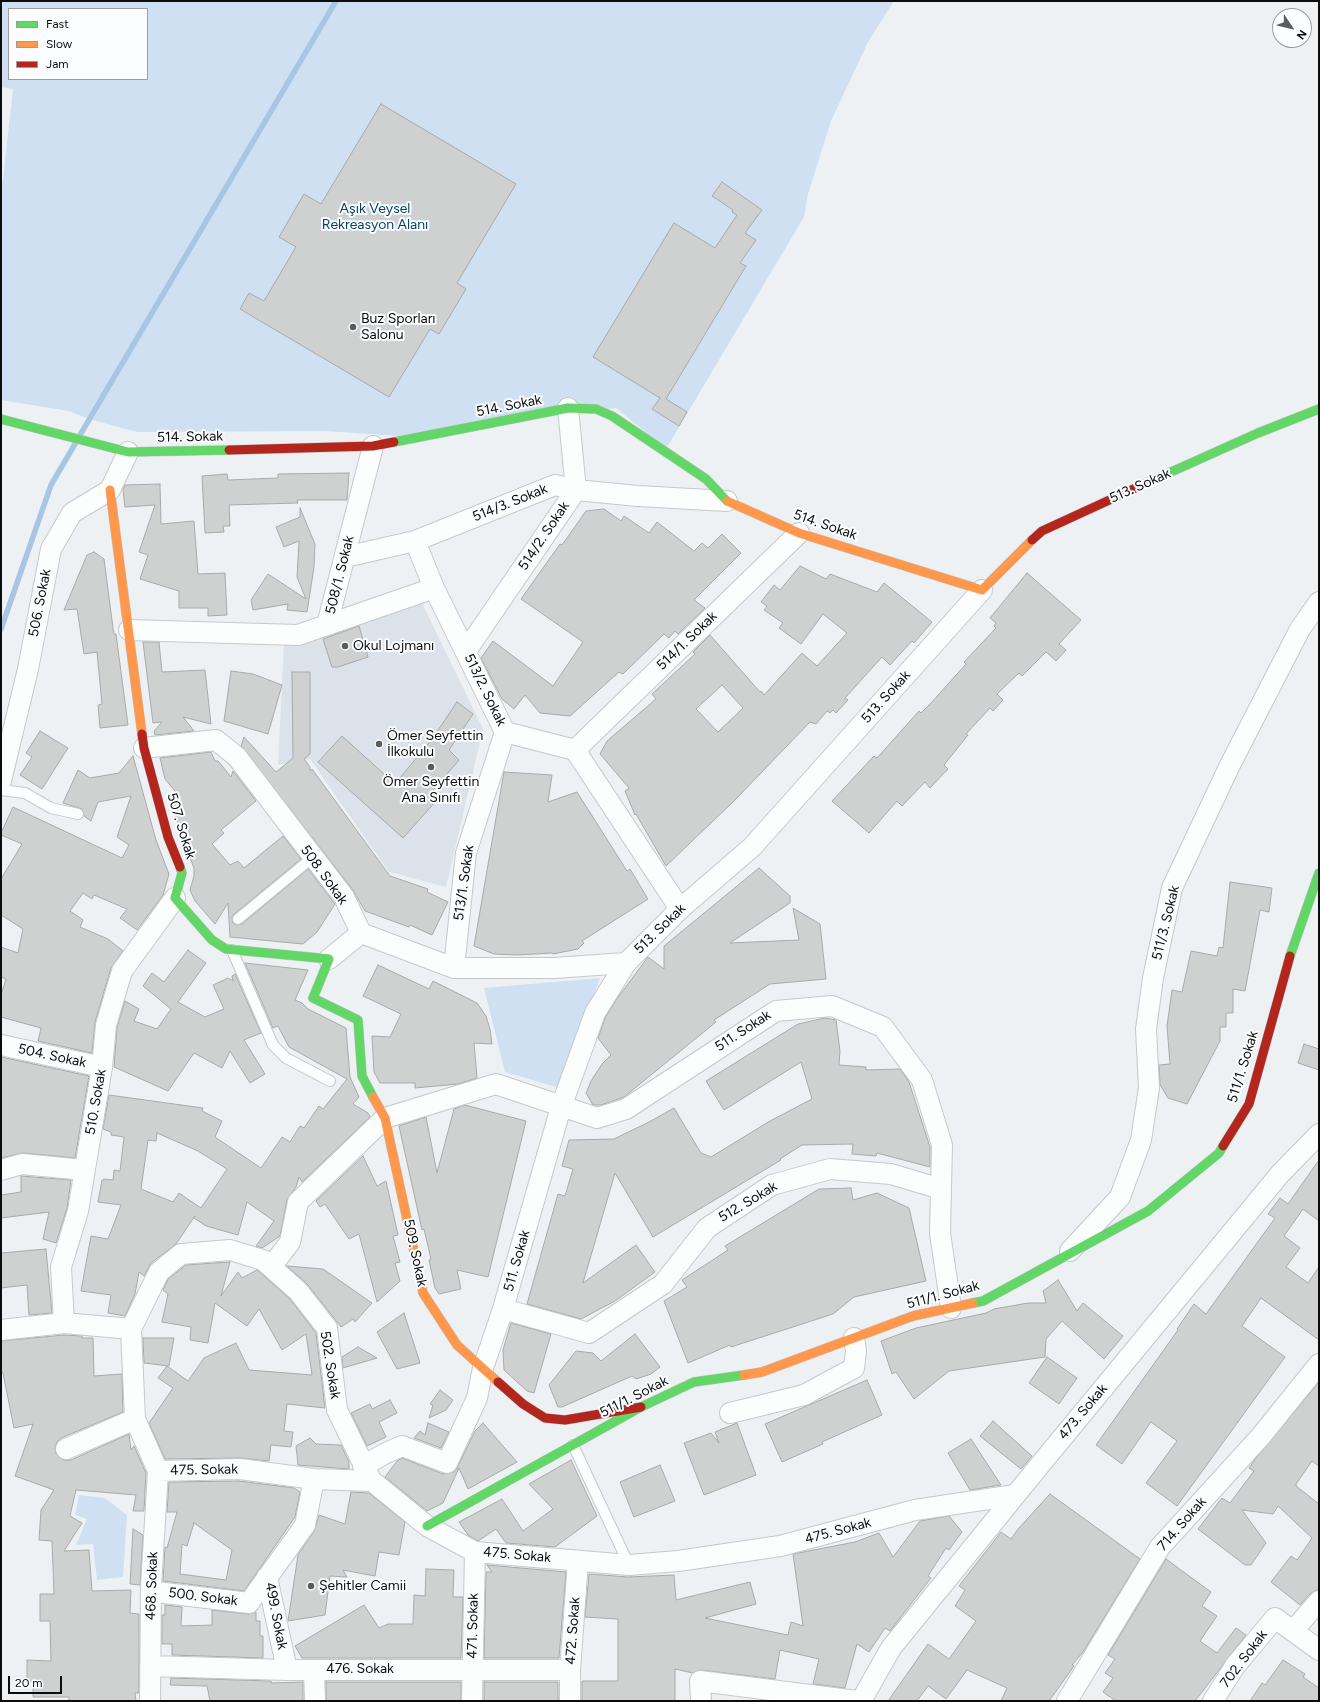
<!DOCTYPE html>
<meta charset="utf-8">
<style>
body{margin:0}
#map{position:relative;width:1320px;height:1702px;overflow:hidden;background:#eef1f4;font-family:Figtree,sans-serif}
canvas{display:block}
.frame{position:absolute;inset:0;border:2px solid #0a0c0e;pointer-events:none}
.legend{position:absolute;left:8px;top:8px;width:140px;height:72px;box-sizing:border-box;background:#fcfdfe;border:1px solid #9b9d9e;margin:0;padding:5px 7px;list-style:none;font-size:12px;color:#0a0c0e}
.legend li{display:flex;align-items:center;gap:8px;height:20px}
.legend b{width:20px;border:1px solid #9b9d9e}
.north{position:absolute;left:1272px;top:8px;width:40px;height:40px;box-sizing:border-box;background:#fcfdfe;border:1px solid #9b9d9e;border-radius:50%;rotate:125deg;font-size:11px;font-weight:700;line-height:16px;text-align:center;color:#0a0c0e}
.north::after{content:'';display:block;margin:auto;width:14px;height:18px;background:#5a5c5e;clip-path:polygon(50% 0,100% 100%,50% 72%,0 100%)}
.scale{position:absolute;left:8px;top:1676px;width:54px;height:18px;box-sizing:border-box;border:2px solid #0a0c0e;border-top:0;padding-left:5px;font-size:12px;line-height:14px;white-space:nowrap;color:#0a0c0e;-webkit-text-stroke:3px #fcfdfe;paint-order:stroke}
</style>
<div id="map">
<canvas width="1320" height="1702"></canvas>
<div class="frame"></div>
<ul class="legend">
<li><b style="height:5px;background:#63d668"></b>Fast</li>
<li><b style="height:5px;background:#ff974d"></b>Slow</li>
<li><b style="height:5px;background:#b3261e"></b>Jam</li>
</ul>
<div class="north">N</div>
<div class="scale">20 m</div>
</div>
<script>
const ctx = document.querySelector('canvas').getContext('2d');
ctx.lineJoin = 'round';
function paint(path, color) { ctx.fillStyle = color; ctx.fill(path, 'evenodd'); }
const toPath = rows => new Path2D(rows.map(r => 'M' + r).join(''));
function strokePath(path, color, width, dash) { ctx.strokeStyle = color; ctx.lineWidth = width; ctx.lineCap = dash ? 'butt' : 'round'; ctx.setLineDash(dash || []); ctx.stroke(path); }
function drawText(font, color, halo, rows, align = 'center') {
  ctx.font = font + ' Figtree,sans-serif'; ctx.lineWidth = 4; ctx.setLineDash([]); ctx.textBaseline = 'middle'; ctx.strokeStyle = halo; ctx.fillStyle = color; for (const [text, x, y, turn = 0] of rows) {
    ctx.save(); ctx.translate(x, y); ctx.rotate((+turn || 0) * Math.PI / 180); ctx.textAlign = isNaN(turn) ? turn : align; if (halo) ctx.strokeText(text, 0, 0); ctx.fillText(text, 0, 0); ctx.restore();
  }
}
paint(toPath([
 [419,597,483,729,446,887,389,872,310,759,278,765,284,643]
]), '#dbe2ea');
paint(toPath([
 [1,1,894,1,868,42,831,121,808,194,804,217,666,449,616,408,398,436,325,431,137,432,89,419,69,411,1,400,1,197,13,89,1,87],
 [9,9,147,9,147,79,9,79],
 [600,978,560,1088,505,1072,484,988],
 [79,1495,105,1498,127,1515,123,1577,97,1580,93,1544,76,1545,87,1519,75,1515]
]), '#cfe0f2');
strokePath(toPath([
 [80,435,336,1],
 [1,629,51,485,75,444]
]), '#a9c5e4', 5.5);
const building = toPath([
 [381,104,516,184,457,283,466,289,439,334,430,329,389,397,240,309,249,293,264,301,296,247,279,237,304,194,321,204,381,104],
 [722,182,762,210,745,233,756,240,740,263,746,266,666,399,687,412,679,426,652,409,660,398,593,357,674,223,715,248,737,215,732,212,733,210,712,196,722,182],
 [349,473,347,500,297,500,298,503,229,505,230,526,223,526,224,532,205,533,202,476,227,474,228,480,278,478,278,474,349,473],
 [160,484,161,524,194,521,198,574,225,573,227,615,208,616,208,608,179,608,179,591,140,579,148,555,139,552,155,505,125,507,123,490,125,485,160,484],
 [300,508,315,544,314,567,307,612,287,610,288,604,253,610,251,600,268,574,306,599,297,577,299,541,284,547,276,527,300,517,300,508],
 [604,509,621,521,624,516,649,533,657,522,694,551,702,543,708,548,722,534,741,553,694,600,705,608,678,634,675,631,669,638,664,634,623,674,619,672,570,716,540,713,525,695,514,709,502,699,481,658,493,641,553,686,583,642,521,599,560,544,562,545,586,511,604,509],
 [94,552,104,559,113,628,114,634,116,634,128,725,100,728,98,705,102,704,97,652,84,654,77,609,64,610,87,555,94,552],
 [800,566,826,579,830,574,877,592,884,583,932,622,914,643,912,641,890,665,882,657,845,698,848,700,836,713,833,710,830,713,827,711,816,724,810,722,734,801,666,866,636,814,635,815,625,791,629,788,600,754,607,741,656,699,652,694,695,654,693,652,710,635,760,692,761,691,764,695,802,653,817,666,847,633,823,614,801,644,779,628,783,623,764,610,767,606,761,602,774,585,780,590,800,566],
 [722,685,743,708,718,732,696,709,722,685],
 [1027,573,1081,620,1059,644,1066,650,1056,661,1046,652,1022,676,1019,673,997,694,1003,700,993,711,990,708,966,734,968,735,944,765,948,769,930,788,925,782,902,806,897,801,869,833,832,801,874,756,877,758,919,711,921,713,931,703,966,664,964,662,996,628,994,626,996,623,990,618,1027,573],
 [359,626,368,657,338,667,332,667,323,639,359,626],
 [143,642,159,642,162,672,205,670,211,724,183,717,194,731,155,735,154,731,162,722,153,723,143,642],
 [231,671,253,674,282,685,268,734,224,721,231,671],
 [292,672,310,672,310,754,304,759,310,767,310,771,312,769,390,876,428,889,427,892,448,902,432,935,410,925,409,927,365,911,353,890,241,746,244,737,276,772,293,758,292,672],
 [457,702,473,714,449,750,459,760,429,795,436,801,403,838,318,762,342,736,395,784,432,739,457,702],
 [40,731,68,748,42,789,20,775,32,757,26,753,40,731],
 [211,752,215,761,218,761,231,777,233,771,256,801,221,830,224,833,212,844,230,865,238,861,244,868,283,836,301,859,234,914,232,917,233,923,236,925,242,924,308,869,335,904,317,932,303,944,230,937,228,903,215,924,195,901,190,890,194,876,194,868,180,833,172,802,179,796,165,779,160,758,211,752],
 [133,756,156,840,169,874,163,895,137,930,120,918,127,909,94,895,92,899,83,893,70,911,83,920,80,927,108,939,123,951,111,968,95,1022,92,1053,38,1041,41,1028,1,1017,1,995,6,979,1,977,1,947,18,953,23,929,1,915,1,879,22,844,1,835,1,833,13,807,122,858,129,845,117,837,131,796,98,802,91,821,84,816,82,809,63,803,78,770,90,778,119,773,133,756],
 [504,772,552,775,548,802,577,792,627,871,630,869,648,899,582,941,584,943,578,949,553,954,552,953,517,955,494,954,474,946,504,772],
 [759,868,790,896,790,903,730,943,799,940,793,908,820,924,826,979,770,984,714,1020,716,1022,624,1097,601,1105,593,1105,586,1093,591,1081,602,1064,611,1055,598,1038,605,1018,616,1000,648,957,664,969,664,946,759,868],
 [1230,882,1272,888,1269,912,1260,910,1245,991,1233,989,1233,1013,1226,1013,1226,1027,1220,1027,1220,1041,1187,1104,1168,1098,1160,1085,1159,1065,1170,1064,1167,1026,1172,990,1182,992,1191,951,1217,956,1219,947,1223,948,1230,882],
 [188,950,206,963,178,1002,205,1017,224,1009,213,985,228,978,233,981,232,976,235,974,261,1033,244,1040,265,1074,250,1083,230,1051,222,1068,194,1053,168,1091,114,1067,117,1027,125,1001,139,1009,134,1021,157,1029,171,1009,143,986,152,973,164,982,188,950],
 [245,963,308,970,295,1000,302,1003,308,1009,346,1028,350,1077,359,1097,353,1104,368,1113,370,1117,302,1182,299,1177,296,1187,287,1200,280,1236,262,1248,256,1246,274,1221,247,1202,238,1235,206,1226,194,1218,195,1216,176,1244,151,1263,144,1276,139,1272,135,1294,125,1316,108,1313,111,1295,81,1291,91,1236,108,1239,121,1205,98,1202,102,1180,104,1179,113,1180,114,1170,120,1171,124,1137,111,1135,111,1132,103,1129,109,1095,203,1108,202,1111,222,1121,215,1137,261,1168,282,1137,290,1142,300,1126,304,1128,319,1106,323,1109,347,1079,289,1047,278,1026,273,1028,245,963],
 [157,1133,198,1151,227,1169,201,1208,179,1193,173,1202,141,1189,148,1140,156,1141,157,1133],
 [378,965,429,989,433,981,477,1003,486,1016,490,1029,492,1044,474,1043,477,1078,458,1084,415,1088,415,1083,380,1083,374,1072,372,1036,390,1037,401,1014,363,996,378,965],
 [825,1018,836,1020,840,1051,839,1065,866,1067,866,1070,900,1069,909,1082,930,1147,930,1167,877,1153,876,1156,852,1154,853,1144,802,1145,780,1159,781,1160,653,1237,615,1173,583,1283,636,1245,655,1272,615,1301,581,1319,527,1304,558,1194,565,1196,573,1169,562,1166,569,1140,614,1139,649,1122,674,1108,701,1153,711,1157,770,1121,812,1099,801,1062,724,1110,706,1081,798,1024,825,1018],
 [1304,1044,1319,1049,1319,1070,1298,1063,1304,1044],
 [1,1057,89,1076,75,1158,23,1153,1,1158,1,1057],
 [465,1105,526,1121,488,1277,457,1270,461,1289,439,1294,435,1288,429,1260,431,1259,424,1229,422,1230,399,1126,426,1117,437,1173,454,1109,465,1105],
 [363,1156,377,1186,386,1181,398,1235,393,1236,400,1262,395,1263,400,1281,377,1302,359,1234,349,1239,325,1204,320,1207,316,1201,363,1156],
 [1319,1160,1319,1221,1303,1209,1284,1236,1300,1248,1286,1267,1308,1283,1319,1267,1319,1340,1261,1298,1242,1326,1285,1357,1177,1506,1146,1483,1177,1441,1151,1422,1122,1464,1096,1445,1178,1330,1177,1329,1194,1304,1206,1314,1275,1218,1268,1214,1280,1198,1288,1204,1319,1160],
 [21,1176,71,1180,67,1208,56,1243,43,1239,49,1212,1,1218,1,1195,21,1192,21,1176],
 [851,1188,853,1200,877,1193,909,1208,926,1281,854,1297,833,1314,731,1347,730,1345,688,1363,664,1301,687,1287,682,1280,728,1250,725,1246,819,1189,851,1188],
 [46,1249,52,1313,29,1315,27,1285,1,1288,1,1253,46,1249],
 [229,1262,230,1262,221,1296,238,1272,242,1278,257,1270,290,1299,316,1333,325,1408,287,1404,284,1431,293,1432,291,1447,271,1445,269,1461,240,1458,165,1459,149,1423,173,1388,158,1378,167,1366,188,1381,204,1358,236,1343,249,1370,312,1375,306,1334,282,1350,259,1309,247,1326,215,1303,208,1343,190,1340,191,1327,162,1322,168,1294,163,1290,168,1279,186,1265,229,1262],
 [287,1266,323,1269,372,1303,355,1322,353,1319,341,1327,307,1284,287,1266],
 [1058,1280,1077,1311,1083,1303,1123,1336,1104,1359,1062,1321,1046,1339,1045,1357,949,1371,914,1399,896,1372,892,1374,881,1341,916,1328,986,1313,994,1309,1028,1303,1046,1303,1043,1291,1058,1280],
 [404,1313,420,1363,397,1369,377,1332,404,1313],
 [511,1323,551,1334,534,1393,527,1391,504,1370,503,1350,511,1323],
 [635,1334,660,1367,651,1374,636,1379,632,1376,562,1407,558,1407,549,1385,576,1351,593,1353,601,1361,635,1334],
 [64,1335,82,1336,82,1338,93,1338,94,1376,122,1374,123,1412,61,1438,57,1442,55,1447,56,1454,64,1460,71,1460,129,1434,131,1450,134,1446,146,1473,144,1511,133,1511,136,1495,76,1490,70,1516,82,1523,64,1551,89,1550,92,1591,131,1590,130,1613,139,1614,139,1693,135,1693,136,1701,69,1701,69,1697,33,1697,33,1681,27,1681,27,1660,51,1661,50,1621,40,1621,40,1594,54,1594,52,1541,39,1540,41,1510,54,1490,15,1476,33,1424,14,1428,3,1373,1,1373,1,1341,64,1335],
 [143,1338,174,1338,169,1366,144,1363,143,1338],
 [358,1347,377,1358,343,1368,342,1357,358,1347],
 [1047,1357,1077,1378,1059,1404,1029,1383,1047,1357],
 [867,1380,882,1415,822,1442,823,1444,782,1462,765,1424,867,1380],
 [1319,1382,1319,1466,1312,1461,1296,1484,1296,1486,1319,1504,1319,1589,1311,1593,1300,1605,1271,1582,1291,1556,1297,1560,1312,1538,1278,1506,1273,1514,1242,1510,1266,1543,1251,1565,1245,1565,1198,1529,1222,1498,1230,1503,1254,1471,1249,1468,1256,1458,1319,1382],
 [440,1390,453,1400,446,1410,429,1418,433,1405,430,1404,440,1390],
 [390,1400,397,1413,379,1422,386,1437,367,1446,351,1413,370,1404,372,1409,390,1400],
 [993,1421,1032,1456,1021,1469,980,1436,993,1421],
 [428,1423,449,1432,441,1448,414,1438,420,1431,425,1435,428,1423],
 [483,1423,517,1462,468,1489,459,1468,443,1503,427,1511,385,1477,397,1461,402,1458,443,1474,454,1472,457,1468,475,1431,483,1423],
 [737,1423,756,1475,704,1495,684,1443,711,1433,719,1443,715,1432,737,1423],
 [310,1438,316,1444,341,1445,349,1462,349,1469,298,1465,296,1446,310,1438],
 [971,1439,1001,1485,970,1490,948,1453,971,1439],
 [571,1460,597,1516,555,1547,506,1543,496,1529,478,1541,468,1535,459,1522,502,1499,523,1531,553,1509,529,1484,571,1460],
 [660,1465,675,1501,634,1517,620,1482,660,1465],
 [239,1481,294,1488,300,1492,295,1517,244,1591,163,1581,165,1547,167,1548,177,1512,167,1512,169,1482,239,1481],
 [194,1523,232,1550,226,1580,180,1574,182,1544,187,1546,194,1523],
 [351,1492,369,1493,405,1522,399,1555,379,1552,375,1576,343,1570,347,1577,330,1576,325,1615,288,1621,298,1555,314,1531,319,1515,345,1524,351,1492],
 [1050,1494,1140,1559,1083,1652,1072,1665,1074,1666,1049,1701,1001,1701,1007,1688,967,1670,946,1699,928,1686,917,1701,888,1701,928,1644,949,1659,976,1621,955,1606,965,1590,959,1586,1001,1532,1011,1539,1018,1529,1050,1494],
 [949,1516,962,1532,949,1550,946,1548,928,1576,931,1578,890,1631,885,1628,869,1652,857,1644,845,1688,813,1684,819,1659,780,1650,775,1679,701,1670,693,1673,675,1669,675,1701,582,1701,582,1681,618,1681,618,1619,585,1617,589,1574,628,1577,674,1575,676,1600,750,1582,756,1604,705,1618,788,1635,791,1622,803,1626,793,1554,855,1542,879,1533,893,1557,920,1521,949,1516],
 [133,1529,143,1535,140,1585,130,1584,133,1529],
 [1166,1559,1211,1592,1202,1606,1217,1616,1200,1641,1217,1653,1236,1628,1246,1635,1195,1701,1116,1701,1103,1692,1113,1678,1105,1673,1115,1659,1108,1655,1166,1559],
 [487,1565,566,1572,559,1658,484,1658,486,1572,492,1572,487,1565],
 [426,1569,454,1570,453,1597,463,1597,461,1658,302,1658,295,1646,364,1605,379,1628,388,1624,413,1624,414,1595,425,1596,426,1569],
 [165,1605,182,1607,181,1626,212,1625,212,1610,248,1614,256,1612,256,1621,260,1621,260,1636,263,1636,263,1658,172,1655,172,1644,162,1644,162,1615,165,1615,165,1605],
 [1283,1660,1305,1674,1303,1677,1319,1688,1319,1701,1250,1701,1262,1683,1265,1685,1283,1660],
 [171,1678,271,1681,271,1683,303,1682,303,1701,210,1701,207,1686,170,1685,171,1678],
 [326,1682,461,1682,461,1701,326,1701,326,1682],
 [484,1682,558,1682,558,1701,484,1701,484,1682]
]);
paint(building, '#cfd1d1');
strokePath(building, '#a8aaaa', 1);
const lane = toPath([
 [1,790,25,793,51,808,78,814],
 [238,919,312,858],
 [232,950,273,1045,286,1058,330,1081],
 [573,1445,629,1565]
]);
const street = toPath([
 [415,541,434,588,505,732,575,750,680,909],
 [345,557,415,541,555,485,576,490,638,496,727,501],
 [327,625,373,446],
 [129,630,298,635,434,588],
 [466,651,576,490,568,408],
 [144,748,216,740,237,757,344,897,361,933,454,968,554,968,626,963],
 [575,750,799,533],
 [1,781,28,669,51,549,72,513,110,490,128,452],
 [329,959,361,933],
 [454,968,466,853,505,732],
 [1,1045,102,1067],
 [1,1170,22,1164,84,1170],
 [1070,1251,1120,1197,1141,1140,1149,1088,1146,1029,1153,978,1172,888,1230,765,1300,629,1319,602],
 [271,1267,290,1242,298,1202,385,1118,496,1084,597,1118,626,1109,776,1011,832,1006,883,1027,922,1080,942,1145,940,1233,951,1308],
 [503,1309,589,1333,663,1284,707,1228,772,1185,830,1169,891,1174,941,1189],
 [64,1323,61,1267,78,1211,102,1067,106,1025,122,971,175,898],
 [1,1330,64,1323,131,1329],
 [730,1413,804,1395,854,1368,856,1351,854,1338],
 [66,1449,135,1419],
 [363,1466,386,1453,402,1446,447,1463,477,1398,483,1368,503,1309,561,1107,595,1013,626,963,680,909,752,847,982,590],
 [158,1471,240,1469,314,1479,372,1481,427,1526,475,1552,629,1565,678,1561,780,1546,915,1510,1015,1495],
 [267,1577,287,1670],
 [151,1587,156,1592,249,1603,305,1525,314,1479],
 [1293,1631,1319,1601],
 [150,1666,287,1670,570,1670],
 [314,1670,315,1701],
 [150,1701,151,1587,158,1471,135,1419,131,1329,159,1272,181,1254,230,1250,263,1260,298,1291,327,1328,337,1410,370,1478],
 [472,1701,475,1552],
 [570,1701,570,1670,578,1561],
 [701,1701,700,1681,857,1701],
 [861,1701,891,1648,1044,1460,1280,1174,1319,1134],
 [1067,1701,1160,1547,1261,1436,1319,1364],
 [1213,1701,1235,1666,1275,1618,1319,1650]
]);
const fast = toPath([
 [1,419,128,452,229,450],
 [394,442,568,408,596,409,612,416,706,479,727,501],
 [1142,485,1258,433,1319,409],
 [180,867,182,873,175,898,212,940,226,949,329,959,313,998,358,1020,362,1076,373,1097],
 [1290,956,1319,873],
 [973,1303,983,1301,1148,1211,1219,1153,1223,1146],
 [427,1526,641,1407,694,1382,744,1375]
]);
const slow = toPath([
 [110,490,142,734],
 [727,501,799,533,982,590,1032,540],
 [373,1097,385,1118,423,1293,457,1345,498,1382],
 [744,1375,762,1372,913,1316,973,1303]
]);
const jam = toPath([
 [229,450,373,446,394,442],
 [1032,540,1042,531,1142,485],
 [142,734,144,748,168,837,180,867],
 [1223,1146,1249,1104,1290,956],
 [498,1382,523,1404,545,1418,565,1420,641,1407]
]);
strokePath(lane, '#c6c8cb', 12);
strokePath(street, '#c6c8cb', 22);
strokePath(fast, '#c6c8cb', 10);
strokePath(slow, '#c6c8cb', 10);
strokePath(jam, '#c6c8cb', 10);
strokePath(lane, '#fcfdfd', 10);
strokePath(street, '#fcfdfd', 20);
strokePath(fast, '#63d668', 9);
strokePath(slow, '#ff974d', 9);
strokePath(jam, '#b3261e', 9);
for (const [x, y, r, color] of [
 [353,327,4,"#5a5c5e"],
 [345,646,4,"#5a5c5e"],
 [379,744,4,"#5a5c5e"],
 [431,767,4,"#5a5c5e"],
 [311,1586,4,"#5a5c5e"]
]) { const dot = new Path2D(); dot.arc(x, y, r, 0, 2 * Math.PI); ctx.fillStyle = color; ctx.fill(dot); strokePath(dot, '#fcfdfe', 1.5); }
drawText('14px', '#054174', '#fcfdfe', [
 ["Aşık Veysel",375,209],
 ["Rekreasyon Alanı",375,225]
]);
drawText('14px', '#0a0c0e', '#fcfdfe', [
 ["Buz Sporları",361,319],
 ["Salonu",361,335],
 ["Okul Lojmanı",353,646],
 ["Ömer Seyfettin",387,736],
 ["İlkokulu",387,752],
 ["Ömer Seyfettin",431,782,"center"],
 ["Ana Sınıfı",431,798,"center"],
 ["Şehitler Camii",319,1586]
], 'left');
drawText('14px', '#0a0c0e', '#fcfdfe', [
 ["514. Sokak",509,406,-11],
 ["514. Sokak",190,437,-1],
 ["513. Sokak",1140,486,-24],
 ["514/3. Sokak",510,503,-22],
 ["514. Sokak",825,525,19],
 ["514/2. Sokak",544,536,-56],
 ["508/1. Sokak",340,575,-76],
 ["506. Sokak",40,603,-79],
 ["514/1. Sokak",687,641,-44],
 ["513/2. Sokak",485,690,64],
 ["513. Sokak",886,697,-48],
 ["507. Sokak",181,826,73],
 ["508. Sokak",324,875,54],
 ["513/1. Sokak",464,883,-82],
 ["511/3. Sokak",1166,923,-76],
 ["513. Sokak",660,929,-44],
 ["511. Sokak",743,1031,-33],
 ["504. Sokak",52,1056,12],
 ["511/1. Sokak",1243,1067,-73],
 ["510. Sokak",96,1102,-80],
 ["512. Sokak",748,1202,-31],
 ["509. Sokak",415,1253,78],
 ["511. Sokak",517,1261,-74],
 ["511/1. Sokak",943,1295,-15],
 ["502. Sokak",330,1365,81],
 ["511/1. Sokak",634,1397,-27],
 ["473. Sokak",1083,1412,-50],
 ["475. Sokak",204,1470,-1],
 ["714. Sokak",1182,1524,-49],
 ["475. Sokak",838,1531,-15],
 ["475. Sokak",517,1555,5],
 ["468. Sokak",152,1586,-88],
 ["500. Sokak",203,1597,7],
 ["499. Sokak",276,1616,79],
 ["471. Sokak",473,1626,-89],
 ["472. Sokak",573,1631,-86],
 ["702. Sokak",1244,1659,-53],
 ["476. Sokak",360,1669]
]);
</script>
